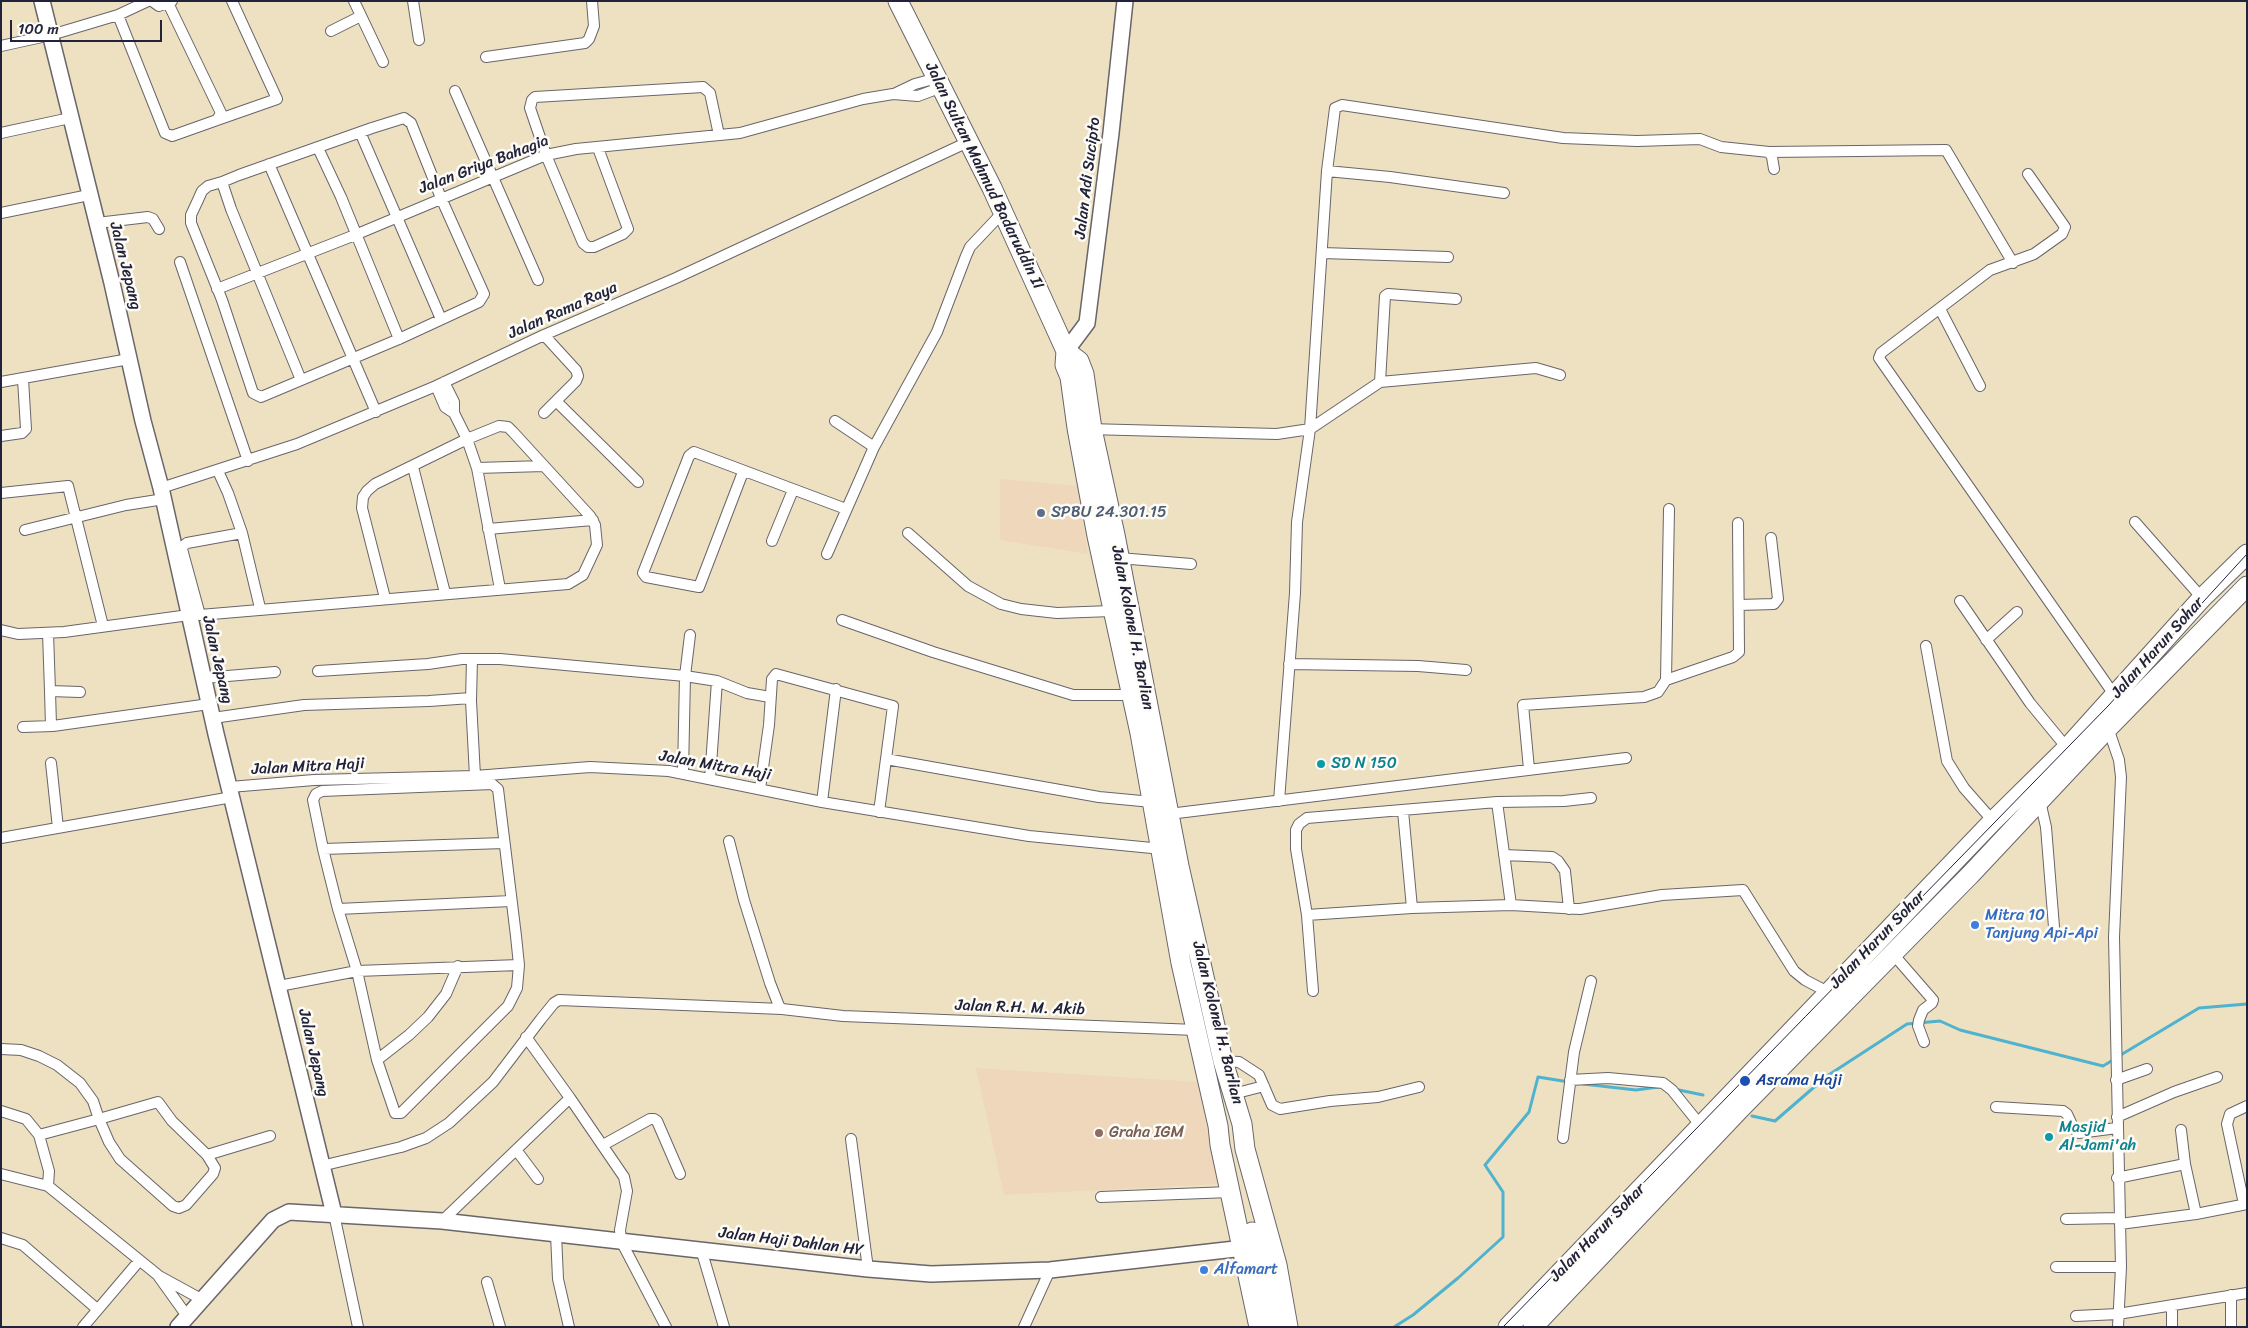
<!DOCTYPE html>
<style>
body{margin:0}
#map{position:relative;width:2248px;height:1328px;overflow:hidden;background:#eee1c1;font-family:Sriracha,sans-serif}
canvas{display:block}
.frame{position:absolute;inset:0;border:2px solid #22223b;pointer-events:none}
.scale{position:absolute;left:10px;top:20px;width:152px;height:22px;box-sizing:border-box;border:2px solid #22223b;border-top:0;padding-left:6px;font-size:15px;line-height:18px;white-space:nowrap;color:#22223b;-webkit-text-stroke:4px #fdfcf7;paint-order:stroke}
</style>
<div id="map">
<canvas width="2248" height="1328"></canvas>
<div class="frame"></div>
<div class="scale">100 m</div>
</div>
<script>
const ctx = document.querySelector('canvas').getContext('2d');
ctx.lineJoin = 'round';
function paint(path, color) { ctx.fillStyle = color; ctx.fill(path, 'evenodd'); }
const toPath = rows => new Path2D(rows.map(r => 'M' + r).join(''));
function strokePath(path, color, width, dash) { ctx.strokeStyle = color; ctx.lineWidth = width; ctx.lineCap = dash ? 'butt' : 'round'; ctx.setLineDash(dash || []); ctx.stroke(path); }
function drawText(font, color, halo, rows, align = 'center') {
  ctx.font = font + ' Sriracha,sans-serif'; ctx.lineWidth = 5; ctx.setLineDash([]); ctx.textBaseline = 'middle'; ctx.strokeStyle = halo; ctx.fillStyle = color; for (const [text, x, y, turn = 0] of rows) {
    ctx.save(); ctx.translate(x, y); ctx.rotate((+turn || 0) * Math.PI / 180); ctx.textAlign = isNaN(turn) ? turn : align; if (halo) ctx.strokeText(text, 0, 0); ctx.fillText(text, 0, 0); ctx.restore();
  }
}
paint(toPath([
 [1000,479,1078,486,1088,554,1000,540],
 [976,1068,1198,1082,1217,1184,1004,1195]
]), '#eed7bb');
strokePath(toPath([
 [2119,1056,2199,1008,2247,1004],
 [1583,1084,1636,1090,1658,1087],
 [1674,1089,1703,1095],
 [1752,1116,1775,1121,1827,1076,1907,1024,1940,1021,1960,1030,2103,1066,2113,1060],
 [1394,1327,1413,1315,1458,1278,1503,1237,1503,1192,1485,1165,1529,1112,1538,1077,1569,1082]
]), '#4fb2ce', 3);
const street = toPath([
 [152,1,159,6,172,1],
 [354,1,383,62],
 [413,1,419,40],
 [118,15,165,133,172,136,217,120,221,113,168,3],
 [331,31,361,16],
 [1,46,51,35,118,15,148,1],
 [486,57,585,43,589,39,594,26,592,1],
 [455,91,538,280],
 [894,94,915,84,937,78],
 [217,120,277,99,232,1],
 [360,132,441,319],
 [1,133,70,118],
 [318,148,341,197,399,339,479,302,484,294,441,198,411,123,404,118,372,128,239,175,222,182,208,186,202,191,198,200,191,215,191,223,222,300,253,393,261,397,399,339],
 [598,148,628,229,623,234,594,247,588,247,583,243,546,155,530,108,532,100,535,97,703,87,710,93,719,135],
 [1769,152,1946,150,2013,263],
 [269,164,376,412],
 [1327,171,1390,177,1504,193],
 [2028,174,2065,227,2062,234,2034,254,1990,270,1881,353,1879,358,2115,696],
 [222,182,231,209,301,380],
 [1,213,89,195],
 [97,223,148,217,153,219,159,229],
 [1322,253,1448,257],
 [180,262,248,461],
 [217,289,355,235,546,155,576,149,740,133,863,99,893,94,918,96,942,87],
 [1940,309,1980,386],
 [1,382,129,359],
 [444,382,454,402,454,413,467,439,477,468,500,589],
 [1380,382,1385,296,1388,294,1456,299],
 [436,386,445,407,454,413],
 [556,401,638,482],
 [544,413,576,381,578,376,576,370,544,335],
 [835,421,874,447],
 [1088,429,1277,434,1310,429,1380,382,1536,368,1560,375],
 [1,436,22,433,26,429,23,379],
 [413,467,445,593],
 [477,468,544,466],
 [218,471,228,493,242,533,260,608],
 [743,472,699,587,646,577,643,573,689,456,694,452,846,509],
 [161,488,297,444,436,386,544,335,676,278,968,142],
 [1,493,68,486,103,626],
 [2135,522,2202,598],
 [488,529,593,520],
 [25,530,126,505,164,499],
 [242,533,187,543,183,546,182,549,200,615,568,584,583,575,597,545,595,525,590,516,513,432,508,427,499,426,467,439,375,484,367,491,363,497,362,508,385,598],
 [908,533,968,586,1001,604,1021,609,1057,613,1112,611],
 [772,541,793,490],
 [827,554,874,447,937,332,966,256,970,247,1003,212],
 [1119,558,1191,564],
 [1960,601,2030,703,2067,748],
 [1739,605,1774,604,1778,599,1771,538],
 [842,620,933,652,1073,695,1131,695],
 [1,630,18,634,64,632,189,615],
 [48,633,50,691,80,692],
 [1986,640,2017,612],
 [1926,646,1947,761,1964,788,1993,821],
 [472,659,471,701,475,776],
 [1289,664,1418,666,1466,670],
 [318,671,428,664,462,659,500,659,685,676,717,681,747,693,770,697],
 [204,678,275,672],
 [1666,680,1733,657,1739,652,1738,523],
 [50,691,51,726],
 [213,718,304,705,429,701,471,698],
 [23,727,53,726,209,704],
 [2108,728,2119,760,2121,777,2114,937,2121,1267,2118,1327],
 [886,759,1099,797,1152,802],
 [51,763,58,828],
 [1529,769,1523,705,1644,697,1658,692,1666,680,1669,509],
 [683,773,685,676,690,635],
 [710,779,717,681],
 [492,784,498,789,516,936,519,965,517,988,508,1006,401,1113,395,1113,377,1060,357,971,338,909,323,849,313,800,316,794,322,791,492,784],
 [230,787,314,780,475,776,590,767,669,771,822,802,1029,836,1162,849],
 [760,789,769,725,772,679,776,674,893,706,879,812],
 [1279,801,1295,593,1297,522,1310,429,1327,171,1335,108,1342,105,1563,138,1637,141,1700,139,1721,147,1769,152,1772,157,1774,169],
 [2040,801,2046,827,2054,927],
 [822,802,836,689],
 [1497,802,1564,801,1591,798],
 [1403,811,1412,908],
 [1169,814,1626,758],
 [1,838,232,797],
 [729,841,744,900,770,983,779,1006,782,1009,843,1016,1196,1030],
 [323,849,504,843],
 [1504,855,1552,857,1558,861,1565,871,1569,909],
 [1511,905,1580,909,1662,895,1743,890,1794,971,1805,980,1828,992],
 [338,909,511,901],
 [1307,915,1412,908,1511,905,1497,802,1307,818,1299,824,1296,830,1296,849,1307,915,1313,991],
 [1893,954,1933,1000,1932,1003,1923,1010,1919,1020,1918,1026,1924,1042],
 [279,986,357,971,519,965],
 [526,1037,570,1098],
 [1,1049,21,1050,39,1056,57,1065,80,1083,93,1101,99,1119,109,1142,120,1159,173,1206,179,1208,186,1205,213,1174,215,1168,207,1155,172,1121,158,1102,99,1119,39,1135],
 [377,1060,409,1035,428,1017,446,994,458,966],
 [1223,1061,1239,1062,1259,1075,1272,1105,1280,1109,1330,1101,1378,1097,1419,1087],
 [1570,1080,1608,1078,1663,1083,1672,1090,1701,1126],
 [2116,1080,2147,1069],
 [1233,1094,1264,1086],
 [1996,1107,2063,1111,2067,1114,2074,1129,2079,1133,2117,1128],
 [1,1111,26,1119,39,1135,49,1171,48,1186],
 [2117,1117,2174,1092,2217,1077],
 [2181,1130,2185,1164],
 [1563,1138,1574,1052,1591,981],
 [851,1139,868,1269],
 [603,1145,650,1119,654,1119,657,1121,680,1174],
 [517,1151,538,1179],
 [207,1155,270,1136],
 [321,1166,401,1147,426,1138,449,1123,493,1082,541,1019,554,1003,559,1000,782,1009],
 [1,1174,48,1186,159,1276,201,1299],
 [2117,1178,2185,1164,2196,1214],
 [1101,1197,1230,1192],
 [2244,1204,2227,1124,2230,1114,2247,1106],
 [334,1214,358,1327],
 [2066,1219,2120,1218],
 [442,1221,570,1098,624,1177,627,1191,620,1230,621,1241,666,1327],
 [2120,1224,2196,1214,2247,1204],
 [556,1234,558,1279,569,1327],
 [1,1238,23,1245,97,1309],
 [701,1249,724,1327],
 [2056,1267,2121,1267],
 [159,1277,187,1316],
 [487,1282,500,1327],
 [2076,1316,2118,1314,2247,1293],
 [83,1327,139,1261],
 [1024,1327,1050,1270],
 [2172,1327,2172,1305],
 [2231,1327,2231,1295]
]);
const secondary = toPath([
 [42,1,112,283,143,421,161,488,216,734,334,1214],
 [1066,351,1087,323,1111,133,1125,1],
 [178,1327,273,1220,289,1212,442,1221,868,1269,931,1274,1050,1270,1244,1248]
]);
const highway = toPath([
 [898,1,992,188,1066,351,1065,365,1070,377,1077,428,1097,536,1140,733,1181,963,1218,1126,1220,1145,1259,1327],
 [1066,351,1079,361,1084,374,1092,429,1115,535,1179,866,1223,1061,1242,1124,1245,1149,1277,1265,1288,1327],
 [1252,1232,1274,1327],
 [1508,1327,1993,821,2067,748,2202,598,2247,554],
 [1533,1327,1740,1109,1970,875,2108,728,2247,586]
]);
strokePath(street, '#69656a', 12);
strokePath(secondary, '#69656a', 18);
strokePath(highway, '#69656a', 21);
strokePath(street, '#fff', 10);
strokePath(secondary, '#fff', 15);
strokePath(highway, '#fff', 19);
strokePath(toPath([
 [1503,1327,2108,706,2247,554]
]), '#22223b', 1);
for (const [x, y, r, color] of [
 [1041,513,5,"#5c6f8a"],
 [1321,764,5,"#0f9aa8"],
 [1975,925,5,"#3f7fe0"],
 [1745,1081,6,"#1a4fb4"],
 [1099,1133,5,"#8d6e63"],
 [2049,1137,5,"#0f9aa8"],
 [1204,1270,5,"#3f7fe0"]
]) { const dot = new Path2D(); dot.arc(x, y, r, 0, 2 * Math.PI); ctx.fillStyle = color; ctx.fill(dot); strokePath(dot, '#fdfcf7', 2); }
drawText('16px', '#22223b', '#fdfcf7', [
 ["Jalan Griya Bahagia",484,165,-21],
 ["Jalan Sultan Mahmud Badaruddin II",984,176,64],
 ["Jalan Adi Sucipto",1088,178,-83],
 ["Jalan Jepang",125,266,76],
 ["Jalan Rama Raya",563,311,-24],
 ["Jalan Kolonel H. Barlian",1132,628,79],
 ["Jalan Harun Sohar",2158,648,-48],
 ["Jalan Jepang",217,660,77],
 ["Jalan Mitra Haji",715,766,10],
 ["Jalan Mitra Haji",308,767,-3],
 ["Jalan Harun Sohar",1878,940,-46],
 ["Jalan R.H. M. Akib",1020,1008,2],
 ["Jalan Kolonel H. Barlian",1217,1023,76],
 ["Jalan Jepang",313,1053,77],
 ["Jalan Harun Sohar",1598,1233,-46],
 ["Jalan Haji Dahlan HY",791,1242,7]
]);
drawText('16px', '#4e5e75', '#fdfcf7', [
 ["SPBU 24.301.15",1051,513]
], 'left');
drawText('16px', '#0d838f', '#fdfcf7', [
 ["SD N 150",1331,764],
 ["Masjid",2059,1128],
 ["Al-Jami'ah",2059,1146]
], 'left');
drawText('16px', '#366cbe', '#fdfcf7', [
 ["Mitra 10",1985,916],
 ["Tanjung Api-Api",1985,934],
 ["Alfamart",1214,1270]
], 'left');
drawText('16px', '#164399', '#fdfcf7', [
 ["Asrama Haji",1756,1081]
], 'left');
drawText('16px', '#785e54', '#fdfcf7', [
 ["Graha IGM",1109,1133]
], 'left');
</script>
